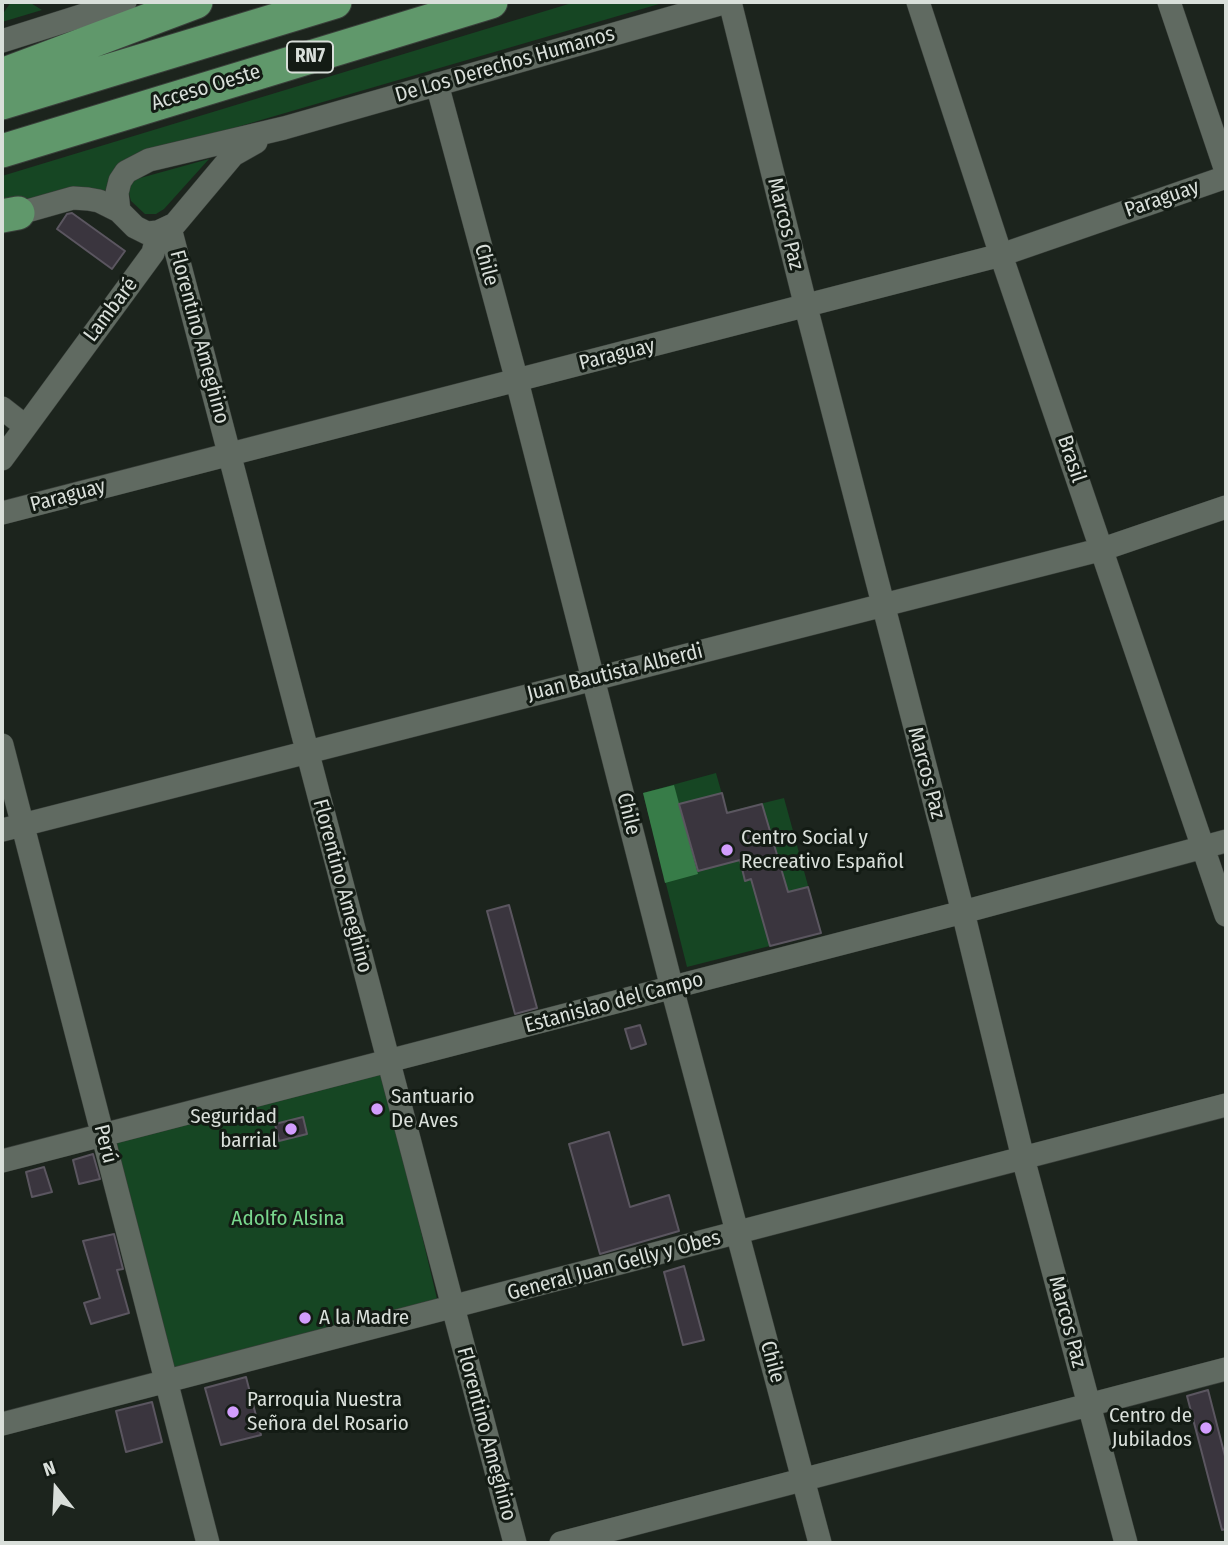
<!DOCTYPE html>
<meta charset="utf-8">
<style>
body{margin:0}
#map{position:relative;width:1228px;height:1545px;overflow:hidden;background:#1c241d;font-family:"Fira Sans Condensed",sans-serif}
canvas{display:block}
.frame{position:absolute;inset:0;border:4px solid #d9dfda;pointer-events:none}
.north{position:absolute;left:21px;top:1454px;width:70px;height:70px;-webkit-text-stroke:5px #131b14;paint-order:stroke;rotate:342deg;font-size:19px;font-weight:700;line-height:28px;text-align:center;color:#d9dfda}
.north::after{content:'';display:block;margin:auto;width:24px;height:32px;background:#d9dfda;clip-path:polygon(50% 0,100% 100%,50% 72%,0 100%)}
</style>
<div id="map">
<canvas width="1228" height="1545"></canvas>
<div class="frame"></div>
<div class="north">N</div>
</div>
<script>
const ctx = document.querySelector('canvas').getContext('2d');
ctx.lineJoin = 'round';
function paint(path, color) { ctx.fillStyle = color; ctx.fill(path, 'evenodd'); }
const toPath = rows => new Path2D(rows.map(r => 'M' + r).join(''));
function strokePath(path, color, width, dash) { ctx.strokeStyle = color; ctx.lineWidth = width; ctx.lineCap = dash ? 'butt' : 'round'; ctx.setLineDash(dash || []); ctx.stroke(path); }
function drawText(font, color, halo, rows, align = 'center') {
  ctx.font = font + ' "Fira Sans Condensed",sans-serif'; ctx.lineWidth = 6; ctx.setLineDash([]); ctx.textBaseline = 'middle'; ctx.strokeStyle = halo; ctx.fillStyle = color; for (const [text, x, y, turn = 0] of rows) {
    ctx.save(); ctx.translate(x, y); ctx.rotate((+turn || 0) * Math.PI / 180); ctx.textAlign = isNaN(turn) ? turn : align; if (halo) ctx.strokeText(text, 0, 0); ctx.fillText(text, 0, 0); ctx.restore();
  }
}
paint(toPath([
 [11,2,29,2,42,10,2,22,2,15],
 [575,2,666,2,141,155,121,162,102,196,2,206,2,176],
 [209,159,164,209,156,214,145,214,131,201,128,189,133,180],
 [716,773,727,812,784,798,821,933,687,967,643,793],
 [382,1068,438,1303,175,1371,115,1143]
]), '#164623');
paint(toPath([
 [674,785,698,874,665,883,643,793]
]), '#377c48');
const building = toPath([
 [72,213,125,251,112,269,57,229,67,214,72,213],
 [722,793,727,813,762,804,788,892,808,887,821,933,770,946,751,879,745,881,740,860,698,871,679,804,722,793],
 [509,905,537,1008,515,1014,487,911,509,905],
 [640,1025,646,1044,631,1049,625,1029,640,1025],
 [303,1117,307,1134,279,1141,275,1124,303,1117],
 [609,1132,630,1207,669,1195,679,1231,600,1254,569,1144,609,1132],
 [93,1154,100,1179,79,1184,73,1160,93,1154],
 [44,1167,52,1192,32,1197,26,1172,44,1167],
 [114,1234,123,1269,117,1270,129,1313,91,1324,84,1303,100,1298,83,1241,114,1234],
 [684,1266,704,1340,683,1345,664,1272,684,1266],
 [246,1377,261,1435,221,1445,205,1388,246,1377],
 [1208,1390,1226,1460,1226,1529,1222,1530,1187,1396,1208,1390],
 [152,1402,162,1442,126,1452,116,1411,152,1402]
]);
paint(building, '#3a353e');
strokePath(building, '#5b5660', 2);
const minor = toPath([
 [730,2,806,307,963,912,1023,1158,1126,1543],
 [918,2,1001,255,1226,915],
 [1169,2,1226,171],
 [2,41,125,2],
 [437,84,517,381,672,988,820,1543],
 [119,211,117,193,120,181,126,172,149,160,284,128,727,2],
 [6,217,73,198,88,199,99,201,119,211,135,227,147,233,158,232,175,224,233,155,256,142],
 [170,228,515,1543],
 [2,408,25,426],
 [2,459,153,253,158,232],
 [2,513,1001,255,1226,177],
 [2,745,208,1543],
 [2,830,1103,549,1226,507],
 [2,1161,963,912,1226,841],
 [2,1424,1226,1105],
 [561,1543,1226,1369]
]);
const highway = toPath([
 [2,75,196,2],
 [2,103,335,2],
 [2,151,491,2],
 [2,216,18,213]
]);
strokePath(minor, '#393f3a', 24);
strokePath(highway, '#393f3a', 35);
strokePath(minor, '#606a61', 23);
strokePath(highway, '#60986b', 33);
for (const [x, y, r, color] of [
 [727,850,7,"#d29dfd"],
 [377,1109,7,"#d29dfd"],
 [291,1129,7,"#d29dfd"],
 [305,1318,7,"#d29dfd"],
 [233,1412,7,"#d29dfd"],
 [1206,1428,7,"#d29dfd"]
]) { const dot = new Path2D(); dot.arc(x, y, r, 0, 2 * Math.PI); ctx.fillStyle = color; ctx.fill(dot); strokePath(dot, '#131b14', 2.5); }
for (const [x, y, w] of [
 [310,57,46]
]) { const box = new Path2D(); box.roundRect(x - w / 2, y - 15.5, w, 31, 5); ctx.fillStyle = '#131b14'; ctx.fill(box); strokePath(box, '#d9dfda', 2); }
drawText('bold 19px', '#d9dfda', null, [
 ["RN7",310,57]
]);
drawText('21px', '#d9dfda', '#131b14', [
 ["De Los Derechos Humanos",505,65,-16],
 ["Acceso Oeste",206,88,-17],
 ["Paraguay",1162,199,-19],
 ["Marcos Paz",785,224,76],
 ["Chile",486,265,75],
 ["Lambaré",111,310,-53],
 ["Florentino Ameghino",199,337,75],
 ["Paraguay",617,355,-14],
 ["Brasil",1071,459,71],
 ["Paraguay",68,496,-15],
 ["Juan Bautista Alberdi",615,673,-14],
 ["Marcos Paz",926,773,75],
 ["Chile",628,814,76],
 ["Florentino Ameghino",342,886,75],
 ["Estanislao del Campo",614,1003,-15],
 ["Perú",105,1144,76],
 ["General Juan Gelly y Obes",614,1266,-15],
 ["Marcos Paz",1067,1322,75],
 ["Chile",772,1362,75],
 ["Florentino Ameghino",486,1434,75]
]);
drawText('21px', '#d9dfda', '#131b14', [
 ["Centro Social y",741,838],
 ["Recreativo Español",741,862],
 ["Santuario",391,1097],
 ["De Aves",391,1121],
 ["Seguridad",277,1117,"right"],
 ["barrial",277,1141,"right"],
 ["A la Madre",319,1318],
 ["Parroquia Nuestra",247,1400],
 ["Señora del Rosario",247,1424],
 ["Centro de",1192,1416,"right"],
 ["Jubilados",1192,1440,"right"]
], 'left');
drawText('21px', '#79d78d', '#131b14', [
 ["Adolfo Alsina",288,1219]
]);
</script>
